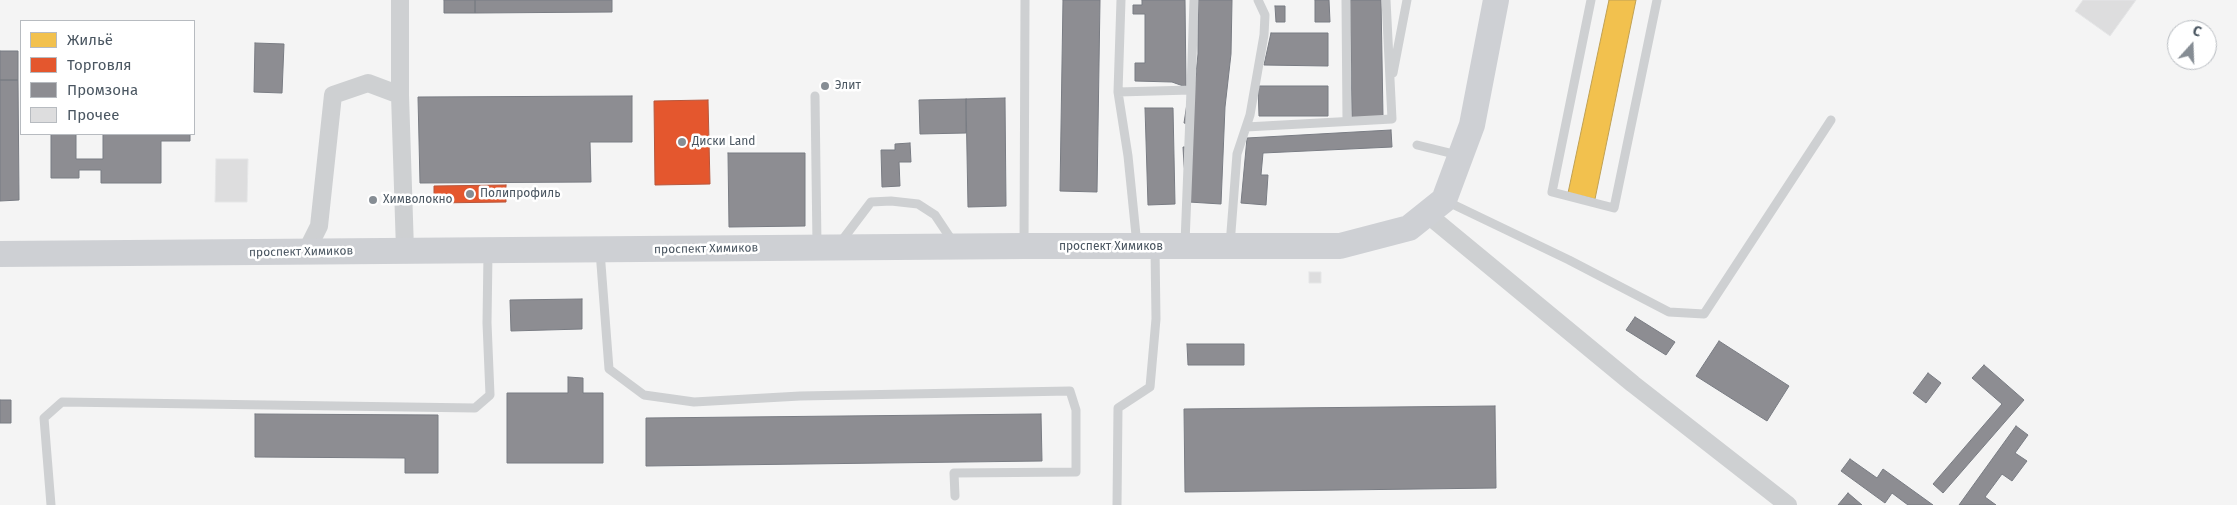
<!DOCTYPE html>
<meta charset="utf-8">
<style>
body{margin:0}
#map{position:relative;width:2237px;height:505px;overflow:hidden;background:#f4f4f4;font-family:"Fira Sans",sans-serif}
canvas{display:block}
.legend{position:absolute;left:20px;top:20px;width:175px;height:115px;box-sizing:border-box;background:#fff;border:1px solid #b7bbc0;margin:0;padding:6px 9px;list-style:none;font-size:15px;color:#4a5661}
.legend li{display:flex;align-items:center;gap:10px;height:25px}
.legend b{width:25px;border:1px solid #b7bbc0}
.north{position:absolute;left:2167px;top:20px;width:50px;height:50px;box-sizing:border-box;background:#fff;border:1px solid #b7bbc0;border-radius:50%;rotate:20deg;font-size:14px;font-weight:700;line-height:20px;text-align:center;color:#4a5661}
.north::after{content:'';display:block;margin:auto;width:18px;height:22px;background:#868d94;clip-path:polygon(50% 0,100% 100%,50% 72%,0 100%)}
</style>
<div id="map">
<canvas width="2237" height="505"></canvas>
<ul class="legend">
<li><b style="height:14px;background:#f2c14e"></b>Жильё</li>
<li><b style="height:14px;background:#e4572e"></b>Торговля</li>
<li><b style="height:14px;background:#8d8d92"></b>Промзона</li>
<li><b style="height:14px;background:#ddddde"></b>Прочее</li>
</ul>
<div class="north">С</div>
</div>
<script>
const ctx = document.querySelector('canvas').getContext('2d');
ctx.lineJoin = 'round';
function paint(path, color) { ctx.fillStyle = color; ctx.fill(path, 'evenodd'); }
const toPath = rows => new Path2D(rows.map(r => 'M' + r).join(''));
function strokePath(path, color, width, dash) { ctx.strokeStyle = color; ctx.lineWidth = width; ctx.lineCap = dash ? 'butt' : 'round'; ctx.setLineDash(dash || []); ctx.stroke(path); }
function drawText(font, color, halo, rows, align = 'center') {
  ctx.font = font + ' "Fira Sans",sans-serif'; ctx.lineWidth = 5; ctx.setLineDash([]); ctx.textBaseline = 'middle'; ctx.strokeStyle = halo; ctx.fillStyle = color; for (const [text, x, y, turn = 0] of rows) {
    ctx.save(); ctx.translate(x, y); ctx.rotate((+turn || 0) * Math.PI / 180); ctx.textAlign = isNaN(turn) ? turn : align; if (halo) ctx.strokeText(text, 0, 0); ctx.fillText(text, 0, 0); ctx.restore();
  }
}
const homes = toPath([
 [1609,0,1636,0,1595,199,1568,193,1609,0]
]);
paint(homes, '#f2c14e');
strokePath(homes, '#c0a154', 1);
const shops = toPath([
 [708,100,710,184,655,185,654,101,708,100],
 [506,185,506,202,434,203,434,186,506,185]
]);
paint(shops, '#e4572e');
strokePath(shops, '#b6573d', 1);
const industry = toPath([
 [444,0,475,0,475,13,444,13,444,0],
 [475,0,612,0,612,12,475,13,475,0],
 [1063,0,1100,0,1097,192,1060,191,1063,0],
 [1142,0,1185,0,1186,87,1172,82,1135,81,1135,63,1145,63,1145,14,1133,14,1133,5,1142,5,1142,0],
 [1198,0,1232,0,1231,54,1225,107,1221,204,1189,202,1184,165,1183,147,1189,147,1189,124,1184,123,1188,97,1195,83,1198,54,1198,0],
 [1315,0,1329,0,1330,22,1315,22,1315,0],
 [1350,0,1381,0,1383,117,1352,118,1350,0],
 [1275,6,1285,6,1285,22,1276,22,1275,6],
 [1271,33,1328,33,1328,66,1264,65,1271,33],
 [255,43,284,44,282,93,254,92,255,43],
 [0,51,18,51,18,80,0,80,0,51],
 [0,80,18,80,19,200,0,201,0,80],
 [1258,86,1328,86,1328,116,1259,116,1258,86],
 [632,96,632,142,590,142,591,182,420,183,418,97,632,96],
 [1005,98,1006,206,968,207,966,99,1005,98],
 [966,99,966,133,920,134,919,100,966,99],
 [1145,108,1173,108,1175,204,1148,205,1145,108],
 [1391,130,1392,147,1263,153,1261,175,1268,175,1266,205,1241,203,1247,138,1391,130],
 [51,134,76,134,76,159,103,159,103,134,190,134,190,141,161,141,161,183,101,183,101,170,79,170,79,178,51,178,51,134],
 [910,143,911,162,899,162,900,186,882,187,881,150,895,150,895,144,910,143],
 [728,153,805,153,805,226,729,227,728,153],
 [582,299,582,329,511,331,510,300,582,299],
 [1635,317,1675,342,1666,355,1626,330,1635,317],
 [1719,341,1789,386,1767,421,1696,376,1719,341],
 [1187,344,1244,344,1244,365,1188,365,1187,344],
 [1984,365,2024,400,1943,493,1933,484,2002,404,1972,378,1984,365],
 [1928,373,1941,383,1926,403,1913,393,1928,373],
 [568,377,583,378,583,393,603,393,603,463,507,463,507,393,568,393,568,377],
 [0,400,11,400,11,423,0,423,0,400],
 [1495,406,1496,488,1185,492,1184,409,1495,406],
 [255,414,438,415,438,473,405,473,405,458,255,457,255,414],
 [1041,414,1042,461,646,466,646,418,1041,414],
 [2016,426,2028,435,2015,453,2027,461,2012,481,2002,474,1985,497,1996,505,1959,505,2016,426],
 [1850,459,1877,478,1883,469,1933,505,1908,505,1892,493,1885,503,1841,471,1850,459],
 [1848,493,1862,505,1838,505,1848,493]
]);
paint(industry, '#8d8d92');
strokePath(industry, '#797c83', 1);
const building = toPath([
 [2083,0,2136,0,2110,36,2075,11,2083,0],
 [216,159,248,159,247,202,215,202,216,159],
 [1309,272,1321,272,1321,283,1309,283,1309,272]
]);
paint(building, '#ddddde');
strokePath(building, '#e5e6e7', 1);
strokePath(toPath([
 [1121,0,1118,92,1128,156,1137,245],
 [1346,0,1347,121],
 [1591,0,1552,192,1614,208,1657,0],
 [1393,73,1407,0],
 [1191,90,1194,0],
 [1118,92,1191,90,1185,243],
 [815,96,817,245],
 [1246,127,1392,119,1386,0],
 [1417,145,1458,155],
 [1446,201,1569,260,1669,312,1704,314,1831,120],
 [840,243,871,202,891,201,918,204,935,215,953,242],
 [1024,245,1025,0],
 [1230,245,1237,154,1250,115,1264,35,1265,15,1258,0],
 [600,251,609,369,644,395,694,402,800,396,1070,391,1076,410,1076,472,954,473,955,496],
 [51,505,44,418,62,402,475,408,490,395,487,323,488,253],
 [1117,505,1118,408,1150,387,1156,319,1155,248]
]), '#ced0d2', 9);
strokePath(toPath([
 [400,0,400,95],
 [1427,214,1633,384,1788,505],
 [306,252,319,226,333,95,368,83,400,95,405,250]
]), '#ced0d2', 18);
strokePath(toPath([
 [0,254,1024,246,1340,246,1409,228,1444,200,1472,125,1496,0]
]), '#ced0d4', 26);
for (const [x, y, r, color] of [
 [825,86,5,"#868d94"],
 [682,142,5,"#868d94"],
 [470,194,5,"#868d94"],
 [373,200,5,"#868d94"]
]) { const dot = new Path2D(); dot.arc(x, y, r, 0, 2 * Math.PI); ctx.fillStyle = color; ctx.fill(dot); strokePath(dot, '#fff', 2); }
drawText('12px', '#4a5661', '#fff', [
 ["Элит",835,86],
 ["Диски Land",692,142],
 ["Полипрофиль",480,194],
 ["Химволокно",383,200]
], 'left');
drawText('12px', '#4a5661', '#fff', [
 ["проспект Химиков",1111,247],
 ["проспект Химиков",706,249,-1],
 ["проспект Химиков",301,252,-1]
]);
</script>
